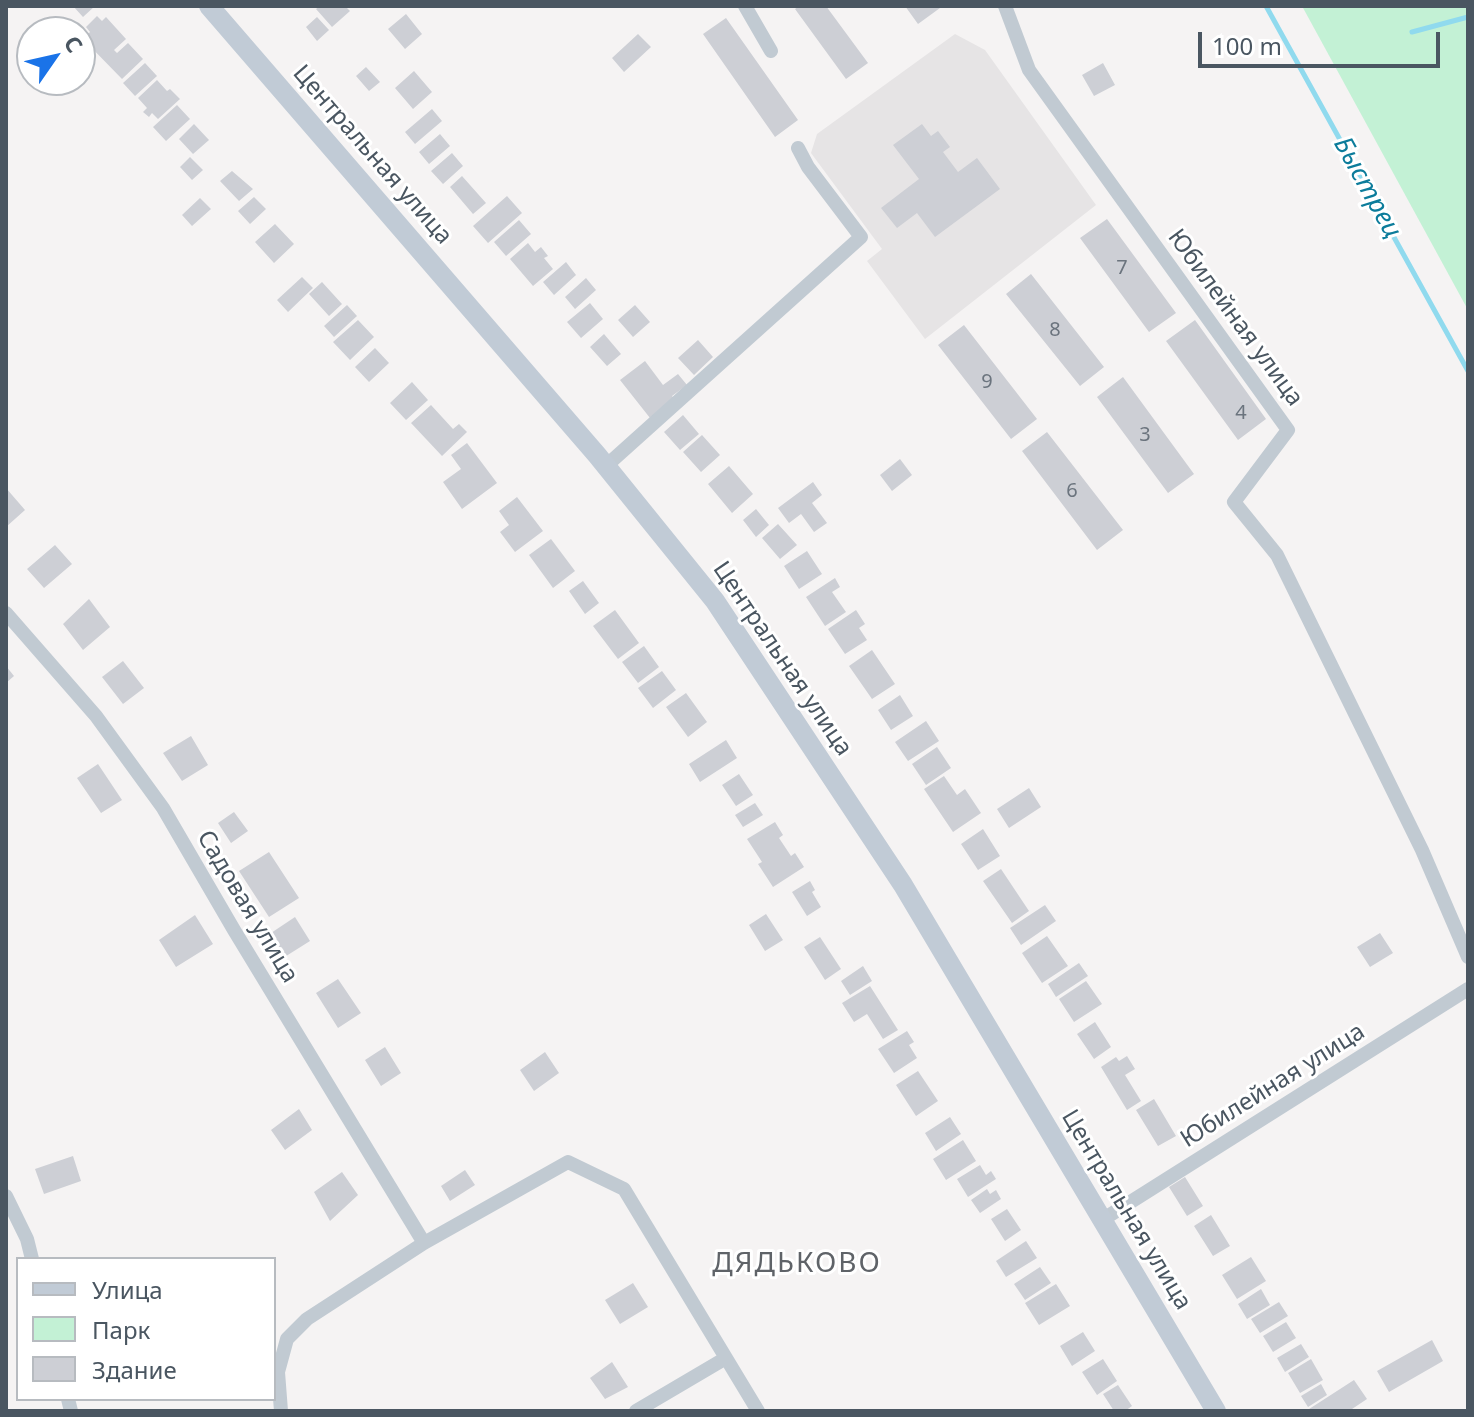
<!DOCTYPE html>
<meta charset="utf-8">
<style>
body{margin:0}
#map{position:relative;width:1474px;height:1417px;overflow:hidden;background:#f5f3f3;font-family:"Noto Sans",sans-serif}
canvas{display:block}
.frame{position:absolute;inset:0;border:8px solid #4a5661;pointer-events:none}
.legend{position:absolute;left:16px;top:1257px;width:260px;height:144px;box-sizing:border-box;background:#fff;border:2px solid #b7bbc0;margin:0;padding:10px 14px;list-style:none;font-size:24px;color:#4a5661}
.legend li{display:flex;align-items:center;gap:16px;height:40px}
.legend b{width:40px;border:2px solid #b7bbc0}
.north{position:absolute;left:16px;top:16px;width:80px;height:80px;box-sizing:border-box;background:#fff;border:2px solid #b7bbc0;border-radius:50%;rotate:56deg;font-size:22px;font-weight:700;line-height:32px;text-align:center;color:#4a5661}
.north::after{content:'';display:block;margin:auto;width:28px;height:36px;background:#1a73e8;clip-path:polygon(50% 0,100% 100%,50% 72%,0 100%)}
.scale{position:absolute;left:1198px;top:32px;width:242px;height:36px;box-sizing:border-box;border:4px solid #4a5661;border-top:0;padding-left:10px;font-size:24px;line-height:28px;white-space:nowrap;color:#4a5661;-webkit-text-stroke:6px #fff;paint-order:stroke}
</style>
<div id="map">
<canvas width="1474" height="1417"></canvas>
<div class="frame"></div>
<ul class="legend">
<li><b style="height:10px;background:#c1cbd6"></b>Улица</li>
<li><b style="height:22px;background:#c3f1d5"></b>Парк</li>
<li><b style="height:22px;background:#cdcfd5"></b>Здание</li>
</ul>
<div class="north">С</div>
<div class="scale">100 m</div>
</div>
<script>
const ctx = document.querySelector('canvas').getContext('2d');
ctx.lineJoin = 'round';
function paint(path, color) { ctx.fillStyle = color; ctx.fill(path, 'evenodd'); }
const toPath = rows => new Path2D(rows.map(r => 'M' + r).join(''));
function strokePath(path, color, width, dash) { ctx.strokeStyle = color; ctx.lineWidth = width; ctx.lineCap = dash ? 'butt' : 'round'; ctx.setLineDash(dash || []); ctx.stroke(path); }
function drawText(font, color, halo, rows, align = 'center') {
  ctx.font = font + ' "Noto Sans",sans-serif'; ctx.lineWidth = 6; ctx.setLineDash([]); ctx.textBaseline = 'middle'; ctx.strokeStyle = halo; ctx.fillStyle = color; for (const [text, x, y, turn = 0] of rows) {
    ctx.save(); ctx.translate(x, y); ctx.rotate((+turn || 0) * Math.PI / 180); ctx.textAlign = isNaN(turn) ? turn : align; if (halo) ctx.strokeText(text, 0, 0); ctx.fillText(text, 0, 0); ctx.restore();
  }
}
paint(toPath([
 [955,34,985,50,1096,205,925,339,867,261,882,249,811,153,817,134]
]), '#e6e4e5');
paint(toPath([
 [1302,6,1468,6,1468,310]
]), '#c3f1d5');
strokePath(toPath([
 [1266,6,1468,371],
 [1412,32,1468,17]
]), '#90daee', 5);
paint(toPath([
 [73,6,95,6,83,17],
 [320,6,345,6,350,11,332,27,316,9],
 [799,6,826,6,868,63,846,79,795,9],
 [905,6,939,6,940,8,918,24],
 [406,14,422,34,405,49,388,29],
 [97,16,102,21,106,17,126,39,114,50,117,53,128,43,143,59,122,79,83,39,90,32,86,27],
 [317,17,329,30,317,41,306,27],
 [726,18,798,120,775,137,703,34],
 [638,34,651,47,624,72,612,58],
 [145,63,157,76,135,96,123,83],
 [1103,63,1115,85,1094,96,1082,75],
 [366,67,380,82,369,91,356,76],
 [414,71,432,92,413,109,395,88],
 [157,80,167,91,170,89,180,99,158,119,152,113,149,117,143,112,147,108,138,98],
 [177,105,190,119,166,141,153,127],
 [432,109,442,121,415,144,405,132],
 [194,124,209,140,193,154,179,139],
 [922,124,931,136,938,131,950,147,943,152,958,172,977,158,1000,189,935,237,917,213,897,228,881,208,919,179,893,145],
 [440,134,450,146,429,164,419,152],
 [452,153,463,166,443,184,431,171],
 [190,157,203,170,192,180,180,167],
 [232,171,253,189,239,201,220,181],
 [462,176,486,203,473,214,450,187],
 [507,196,522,213,488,243,473,226],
 [254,197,266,209,250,224,238,211],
 [200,198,211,209,192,226,182,215],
 [1107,219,1176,313,1149,332,1080,238],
 [519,220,531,234,506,256,494,242],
 [275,224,294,244,274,263,255,242],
 [528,243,535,252,541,247,548,256,544,258,553,269,533,286,510,259],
 [566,262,576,275,554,295,543,282],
 [1031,274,1104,367,1080,386,1006,294],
 [302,277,313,288,288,312,277,300],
 [586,278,596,290,575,309,565,297],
 [322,282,342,304,329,316,309,294],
 [590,303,603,319,581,338,567,322],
 [347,305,357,316,334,337,324,326],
 [635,305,650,322,633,337,618,320],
 [358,320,374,337,350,360,333,342],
 [1195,320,1266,419,1238,440,1166,341],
 [964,325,1037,419,1011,439,938,345],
 [604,334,621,354,607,366,590,347],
 [698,340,713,357,694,375,678,358],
 [375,348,389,363,369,382,355,367],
 [645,361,663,385,678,374,687,385,672,396,674,399,650,418,620,380],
 [1123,377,1194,474,1168,493,1097,397],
 [412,382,428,400,406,420,390,403],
 [431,405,453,429,459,424,467,432,442,456,411,423],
 [683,415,699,434,680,450,664,432],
 [1047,432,1123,530,1097,550,1022,451],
 [702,435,720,455,701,472,683,452],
 [467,443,497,483,462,509,443,482,461,469,451,455],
 [900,459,912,475,892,491,880,475],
 [729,466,753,494,732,513,708,484],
 [813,482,822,495,812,503,827,523,814,532,801,514,789,523,778,508],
 [6,488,25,510,6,527],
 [517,497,543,531,515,552,500,532,509,525,499,511],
 [756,509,769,525,756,537,743,520],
 [778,524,797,545,780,559,762,538],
 [551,539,575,571,553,588,529,555],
 [55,545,72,564,44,588,27,569],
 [807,551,822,574,799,589,784,566],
 [835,578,840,587,832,592,846,612,825,626,806,597],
 [583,581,599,603,585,614,569,591],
 [89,599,110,627,83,650,63,624],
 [615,610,639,643,618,659,593,626],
 [856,610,865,624,859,628,867,640,845,654,828,629],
 [644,646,659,667,638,683,622,662],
 [872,650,895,684,872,699,849,666],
 [123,661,144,688,123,704,102,677],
 [6,666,14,676,6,683],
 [662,671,676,690,653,708,638,688],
 [686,693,707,722,688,737,666,707],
 [900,695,913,716,891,730,878,710],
 [926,721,939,741,908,761,895,742],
 [191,736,208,765,182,781,163,753],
 [726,740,737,758,700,782,689,764],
 [937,747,951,768,926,785,912,764],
 [98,764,122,800,101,813,77,778],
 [739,774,753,795,736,806,722,785],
 [944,776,957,795,965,789,981,813,953,832,924,789],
 [1029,788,1041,807,1009,828,997,809],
 [755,803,763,815,743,827,735,815],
 [234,812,248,831,231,843,218,823],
 [775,822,783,835,779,838,791,856,795,853,804,867,773,887,758,864,762,862,747,839],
 [983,829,1000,856,978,870,961,844],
 [269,852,299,898,269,917,239,871],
 [1001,869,1029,911,1012,923,983,881],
 [810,881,815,890,812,892,821,907,807,916,792,892],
 [1045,905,1056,921,1021,945,1010,928],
 [766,914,783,940,765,951,749,925],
 [195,915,213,944,176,967,159,940],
 [295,917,310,941,283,958,268,935],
 [1380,933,1393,953,1370,967,1357,947],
 [1047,936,1068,966,1042,983,1022,953],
 [820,937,841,969,825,980,804,947],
 [1079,963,1088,976,1056,997,1048,984],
 [863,966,872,981,850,995,841,981],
 [338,979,361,1013,338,1028,316,993],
 [1086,981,1102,1004,1074,1022,1059,999],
 [870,986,898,1030,883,1039,867,1014,854,1022,842,1003],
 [1095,1022,1111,1047,1094,1059,1077,1034],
 [907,1031,914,1042,909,1045,917,1058,894,1073,878,1049],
 [385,1047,401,1073,381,1086,365,1060],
 [545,1052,559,1073,534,1091,520,1070],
 [1127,1056,1135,1069,1125,1075,1141,1101,1127,1110,1101,1067,1116,1057,1119,1061],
 [918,1071,938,1101,916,1116,896,1085],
 [1154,1099,1176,1136,1158,1146,1136,1110],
 [299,1109,312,1130,285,1150,271,1130],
 [950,1117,961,1134,936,1151,925,1133],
 [963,1140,976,1161,946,1180,933,1159],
 [73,1156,81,1181,44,1194,35,1169],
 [980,1165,986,1175,991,1171,996,1179,968,1197,957,1179],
 [465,1170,475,1185,450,1201,441,1186],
 [342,1172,358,1195,330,1221,314,1192],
 [1185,1177,1203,1206,1187,1216,1169,1187],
 [987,1189,990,1194,996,1190,1001,1199,980,1213,971,1200],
 [1007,1209,1021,1230,1005,1241,991,1219],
 [1211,1215,1230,1246,1213,1256,1194,1226],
 [1026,1241,1037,1258,1006,1277,996,1261],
 [1251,1257,1266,1281,1237,1299,1222,1275],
 [1040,1267,1051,1283,1025,1300,1014,1284],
 [633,1283,648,1307,620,1324,605,1300],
 [1056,1284,1070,1306,1039,1325,1025,1303],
 [1261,1289,1270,1305,1247,1319,1238,1304],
 [1279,1302,1288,1316,1260,1333,1251,1319],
 [1286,1322,1296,1338,1273,1352,1263,1336],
 [1083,1332,1095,1351,1072,1366,1060,1346],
 [1432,1340,1443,1361,1389,1392,1377,1371],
 [1301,1344,1309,1357,1285,1372,1277,1358],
 [1103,1359,1117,1381,1097,1395,1082,1372],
 [1311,1359,1323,1380,1300,1393,1288,1373],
 [612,1362,628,1387,605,1399,590,1378],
 [1354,1380,1367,1399,1349,1411,1306,1411],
 [1321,1384,1327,1395,1308,1407,1301,1396],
 [1118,1385,1132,1406,1125,1411,1114,1411,1103,1394]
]), '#cdcfd5');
strokePath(toPath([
 [745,6,771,51],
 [1005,6,1029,70,1288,430,1234,502,1277,555,1422,850,1468,957],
 [606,466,861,237,808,167,798,148],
 [6,613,96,716,163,808,234,930,424,1243],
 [6,1196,27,1239,32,1259],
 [1102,1220,1468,989],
 [68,1399,71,1411],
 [281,1411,278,1372,287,1339,307,1319,424,1243,568,1162,624,1189,758,1411],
 [636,1411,726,1358]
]), '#c1cad2', 14);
strokePath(toPath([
 [209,6,597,455,715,601,903,885,1216,1411]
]), '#c1cbd6', 20);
drawText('20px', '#6b747e', null, [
 ["7",1122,268],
 ["8",1055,330],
 ["9",987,382],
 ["4",1241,413],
 ["3",1145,435],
 ["6",1072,491]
]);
drawText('24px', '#4a5661', '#fff', [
 ["Центральная улица",372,155,49],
 ["Юбилейная улица",1235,318,54],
 ["Центральная улица",782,659,56],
 ["Садовая улица",247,907,59],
 ["Юбилейная улица",1273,1086,-32],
 ["Центральная улица",1126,1210,59]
]);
drawText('italic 26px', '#0c7c9b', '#fff', [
 ["Быстрец",1367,188,61]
]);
ctx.letterSpacing = '2px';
drawText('28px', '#5f6368', '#fff', [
 ["ДЯДЬКОВО",797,1264]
]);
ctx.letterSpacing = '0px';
</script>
